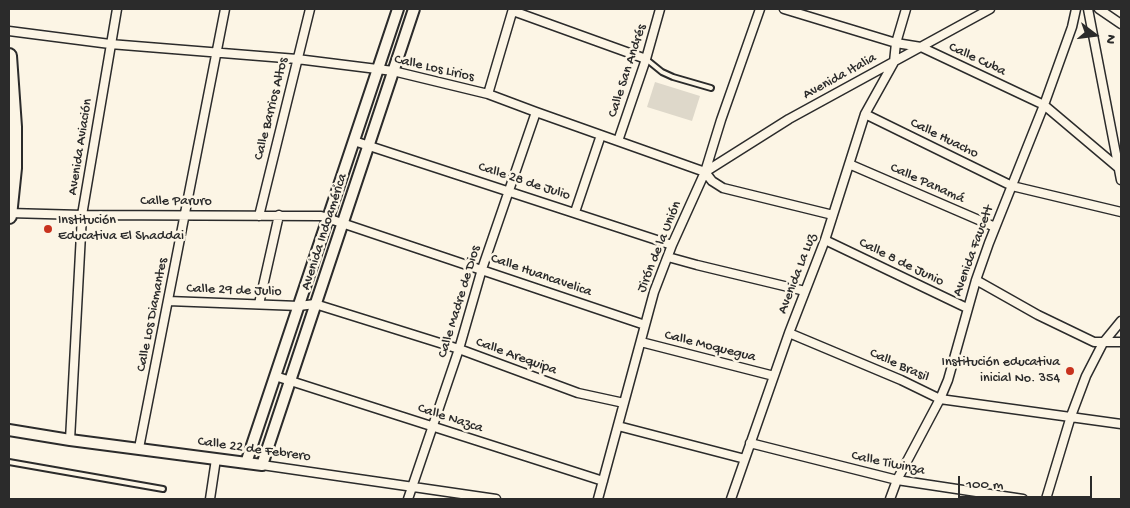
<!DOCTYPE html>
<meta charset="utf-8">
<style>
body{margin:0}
#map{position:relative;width:1130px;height:508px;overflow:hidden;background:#fcf5e5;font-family:"Gochi Hand",sans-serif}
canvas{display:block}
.frame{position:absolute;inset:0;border:10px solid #2b2b2b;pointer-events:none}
.north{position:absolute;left:1070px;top:10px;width:50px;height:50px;-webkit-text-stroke:4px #fcf5e5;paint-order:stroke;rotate:105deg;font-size:14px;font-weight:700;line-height:20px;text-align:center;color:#2b2b2b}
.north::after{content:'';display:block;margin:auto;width:18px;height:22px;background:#2b2b2b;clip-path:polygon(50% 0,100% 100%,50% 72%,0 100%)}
.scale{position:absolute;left:958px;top:476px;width:134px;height:22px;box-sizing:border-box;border:2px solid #2b2b2b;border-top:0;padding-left:6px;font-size:15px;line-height:18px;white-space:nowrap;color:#2b2b2b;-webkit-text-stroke:4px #fcf5e5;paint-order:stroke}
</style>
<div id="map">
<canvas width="1130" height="508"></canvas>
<div class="frame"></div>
<div class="north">N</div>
<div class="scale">100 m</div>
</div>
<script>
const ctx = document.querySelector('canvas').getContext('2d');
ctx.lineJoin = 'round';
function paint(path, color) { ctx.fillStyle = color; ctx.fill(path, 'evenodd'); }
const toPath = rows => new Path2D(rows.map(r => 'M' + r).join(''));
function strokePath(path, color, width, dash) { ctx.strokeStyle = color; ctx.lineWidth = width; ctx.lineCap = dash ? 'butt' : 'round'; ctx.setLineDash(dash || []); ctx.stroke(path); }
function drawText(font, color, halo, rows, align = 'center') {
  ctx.font = font + ' "Gochi Hand",sans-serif'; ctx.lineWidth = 5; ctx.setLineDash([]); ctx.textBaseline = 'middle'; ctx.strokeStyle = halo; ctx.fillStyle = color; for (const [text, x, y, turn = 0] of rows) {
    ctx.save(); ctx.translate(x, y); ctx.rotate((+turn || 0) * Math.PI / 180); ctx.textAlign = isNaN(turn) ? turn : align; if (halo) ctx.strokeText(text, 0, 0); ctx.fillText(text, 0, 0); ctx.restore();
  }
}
paint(toPath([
 [655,82,700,96,692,121,647,107]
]), '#ded8ca');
const service = toPath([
 [646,59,662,72,673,77,711,88],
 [9,462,163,489]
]);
const minor = toPath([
 [784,9,896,43,921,47,1044,105,1121,170],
 [1088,9,1121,180],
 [1099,9,1121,24],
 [513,11,646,59],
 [9,31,110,44,297,59,393,71,488,94,536,112,705,172,712,181,723,188,833,215],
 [488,94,513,9],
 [865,114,1012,186,1121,212],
 [354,141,672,245],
 [618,141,646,59,660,9],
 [849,164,995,227],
 [705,172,789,119,990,9],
 [575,212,601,135],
 [9,213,82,215,321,216,645,325],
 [259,216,310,9],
 [825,240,967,308],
 [668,257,697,265,805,291],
 [976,280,1038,315,1094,342,1121,342],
 [168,301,299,306,315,304,459,349,578,393,624,403],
 [259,304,279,215],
 [789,333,901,380,940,399,1121,424],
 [641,342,774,376],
 [275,376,603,481],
 [618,426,745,459],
 [70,440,82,215,117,9],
 [750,443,897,480,1023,499],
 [139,448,225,9],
 [262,465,496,499],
 [210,499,216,459],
 [408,499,459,349,482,269,536,112],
 [598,499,654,292,672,245,705,172,721,120,760,9],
 [731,499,789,333,825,240,865,114,894,62,896,43,906,9],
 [890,499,897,480,940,399,948,380,976,280,989,243,1044,105,1072,27,1076,9],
 [1046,499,1071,416,1086,376,1103,343,1121,321]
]);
const tertiary = toPath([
 [9,430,70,440,262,465,414,9],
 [246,463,398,9]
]);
const trunk = toPath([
 [9,56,14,127,14,168,9,216]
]);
strokePath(service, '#2b2b2b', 8);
strokePath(minor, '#2b2b2b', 11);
strokePath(tertiary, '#2b2b2b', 14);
strokePath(trunk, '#2b2b2b', 18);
strokePath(service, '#fcf5e5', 4);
strokePath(minor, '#fcf5e5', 8);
strokePath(tertiary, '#fcf5e5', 10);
strokePath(trunk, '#fcf5e5', 14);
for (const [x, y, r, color] of [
 [48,229,5,"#c8321e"],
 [1070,371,5,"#c8321e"]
]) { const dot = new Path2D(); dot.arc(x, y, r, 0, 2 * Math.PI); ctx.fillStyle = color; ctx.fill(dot); strokePath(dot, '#fcf5e5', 2); }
drawText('14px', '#2b2b2b', '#fcf5e5', [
 ["Calle Cuba",977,60,25],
 ["Calle Los Lirios",434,69,13],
 ["Calle San Andrés",628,71,-72],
 ["Avenida Italia",840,77,-29],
 ["Calle Barrios Altos",272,109,-76],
 ["Calle Huacho",944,139,26],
 ["Avenida Aviación",81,147,-81],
 ["Calle 28 de Julio",524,182,18],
 ["Calle Panamá",927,184,24],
 ["Calle Paruro",176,202],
 ["Avenida Indoamérica",325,232,-72],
 ["Jirón de la Unión",660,247,-68],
 ["Avenida Faucett",974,251,-70],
 ["Calle 8 de Junio",901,263,26],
 ["Avenida La Luz",798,274,-69],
 ["Calle Huancavelica",541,276,19],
 ["Calle 29 de Julio",234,291,2],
 ["Calle Madre de Dios",460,302,-73],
 ["Calle Los Diamantes",153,315,-79],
 ["Calle Moquegua",710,347,14],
 ["Calle Arequipa",516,357,20],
 ["Calle Brasil",899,366,24],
 ["Calle Nazca",450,419,18],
 ["Calle 22 de Febrero",254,450,8],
 ["Calle Tiwinza",888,464,12]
]);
drawText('14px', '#2b2b2b', '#fcf5e5', [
 ["Institución",58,221],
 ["Educativa El Shaddai",58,237],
 ["Institución educativa",1060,363,"right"],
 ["inicial No. 354",1060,379,"right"]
], 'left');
</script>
